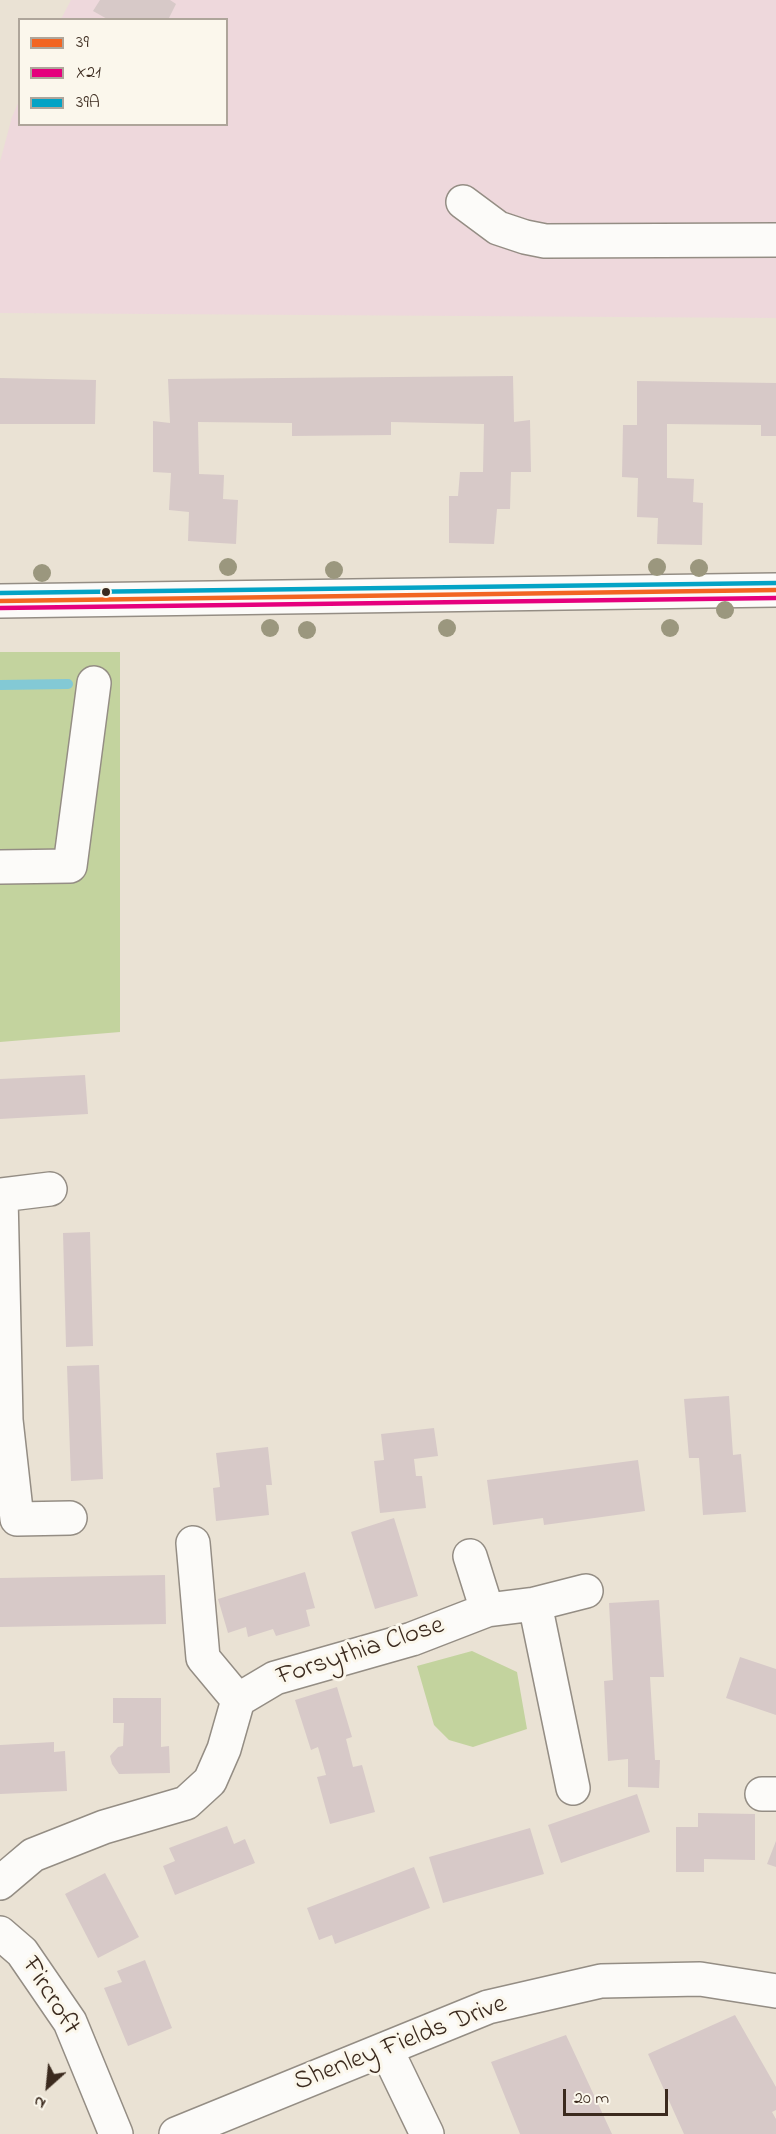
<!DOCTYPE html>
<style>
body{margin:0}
#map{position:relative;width:776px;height:2134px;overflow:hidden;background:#eae2d4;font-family:"Indie Flower",sans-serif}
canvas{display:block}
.legend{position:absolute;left:18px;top:18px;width:210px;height:108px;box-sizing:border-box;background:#fbf7ec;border:2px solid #aea59a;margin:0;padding:8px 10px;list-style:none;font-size:18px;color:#3b2a1e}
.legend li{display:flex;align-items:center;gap:12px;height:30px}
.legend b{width:30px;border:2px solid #aea59a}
.north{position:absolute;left:18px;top:2056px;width:60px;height:60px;-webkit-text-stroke:4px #fbf7ec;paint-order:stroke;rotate:207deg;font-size:16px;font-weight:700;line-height:24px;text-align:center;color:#3b2a1e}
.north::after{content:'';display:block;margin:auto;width:21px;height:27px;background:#3b2a1e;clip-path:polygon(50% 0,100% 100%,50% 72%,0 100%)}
.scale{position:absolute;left:563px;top:2089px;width:105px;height:27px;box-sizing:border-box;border:3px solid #3b2a1e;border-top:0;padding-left:8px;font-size:18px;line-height:21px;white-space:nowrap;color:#3b2a1e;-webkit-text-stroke:4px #fbf7ec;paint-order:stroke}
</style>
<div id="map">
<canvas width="776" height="2134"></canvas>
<ul class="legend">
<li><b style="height:8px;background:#f26522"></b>39</li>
<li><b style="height:8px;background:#e5007d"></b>X21</li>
<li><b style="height:8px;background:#03a3c5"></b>39A</li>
</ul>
<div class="north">N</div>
<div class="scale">20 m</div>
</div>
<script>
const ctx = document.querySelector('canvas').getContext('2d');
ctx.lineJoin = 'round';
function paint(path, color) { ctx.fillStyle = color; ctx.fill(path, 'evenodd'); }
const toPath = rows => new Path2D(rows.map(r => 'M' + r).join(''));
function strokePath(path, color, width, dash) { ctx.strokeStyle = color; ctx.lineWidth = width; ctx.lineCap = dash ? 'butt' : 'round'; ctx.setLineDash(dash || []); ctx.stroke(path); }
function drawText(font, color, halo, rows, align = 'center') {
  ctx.font = font + ' "Indie Flower",sans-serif'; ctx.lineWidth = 6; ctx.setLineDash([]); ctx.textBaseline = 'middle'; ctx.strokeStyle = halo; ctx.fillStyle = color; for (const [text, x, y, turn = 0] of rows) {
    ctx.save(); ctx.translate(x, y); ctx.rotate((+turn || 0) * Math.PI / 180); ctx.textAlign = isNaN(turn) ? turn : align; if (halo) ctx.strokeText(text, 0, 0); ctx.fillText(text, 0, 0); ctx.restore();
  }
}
paint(toPath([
 [71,0,776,0,776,318,0,313,0,162,12,117,19,101,20,124,226,124,226,20,61,19]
]), '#eed8dc');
paint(toPath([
 [0,652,120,652,120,1032,0,1042],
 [472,1651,517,1672,527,1729,473,1747,449,1740,434,1725,417,1666]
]), '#c3d39e');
strokePath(toPath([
 [0,685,68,684]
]), '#83c9d5', 10);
paint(toPath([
 [100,0,170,0,176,4,168,20,109,20,93,11],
 [513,376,514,422,530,420,531,472,511,472,510,509,497,509,494,544,449,543,449,496,458,496,460,472,483,472,484,424,391,422,391,435,292,436,292,423,198,422,199,474,224,475,223,499,238,500,236,544,188,541,189,512,169,510,171,473,153,472,153,421,170,423,168,379],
 [0,378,96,380,95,424,0,424],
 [637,381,776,383,776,436,761,436,761,425,667,424,667,478,694,479,693,502,703,503,702,545,657,544,658,518,637,517,638,478,622,477,623,425,637,425],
 [85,1075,88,1114,0,1119,0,1079],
 [90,1232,93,1346,66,1347,63,1233],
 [99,1365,103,1479,71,1481,67,1366],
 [729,1396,733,1455,741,1454,746,1512,703,1515,699,1458,689,1458,684,1399],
 [434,1428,438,1456,414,1459,416,1476,422,1476,426,1508,380,1513,374,1461,384,1460,381,1434],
 [268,1447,272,1485,266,1485,269,1515,216,1521,213,1488,220,1487,216,1453],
 [638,1460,645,1511,544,1525,543,1518,493,1525,487,1480],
 [394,1518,418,1596,375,1609,351,1532],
 [305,1572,315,1608,306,1610,310,1626,276,1636,273,1629,248,1637,246,1627,228,1633,218,1599],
 [165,1575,166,1624,0,1627,0,1578],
 [659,1600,664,1677,650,1677,655,1760,660,1760,659,1788,628,1787,628,1759,608,1761,604,1681,613,1680,609,1603],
 [740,1657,776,1669,776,1715,726,1698],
 [337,1687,352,1737,346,1739,353,1767,362,1765,375,1812,330,1824,317,1777,326,1775,318,1747,311,1750,295,1700],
 [113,1698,161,1698,161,1747,169,1746,170,1773,119,1774,112,1764,110,1756,118,1747,123,1746,124,1723,113,1723],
 [54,1742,54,1752,65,1751,67,1791,0,1794,0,1745],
 [637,1794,650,1832,561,1863,548,1825],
 [698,1813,755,1814,755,1860,704,1859,704,1872,676,1872,676,1827,698,1827],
 [227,1826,234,1844,245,1839,255,1863,175,1895,163,1866,175,1861,169,1848],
 [530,1828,544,1874,443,1903,429,1857],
 [776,1841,776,1867,767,1864],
 [414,1867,430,1908,335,1944,332,1935,319,1940,307,1908],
 [105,1873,139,1937,98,1958,65,1894],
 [145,1960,172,2028,128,2046,104,1988,122,1982,117,1971],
 [735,2015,776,2087,776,2110,772,2112,776,2119,776,2134,684,2134,648,2054],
 [566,2035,612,2134,520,2134,491,2062]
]), '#d7c9c8');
const minor = toPath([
 [463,202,498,228,525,237,545,241,776,240],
 [0,601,776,590],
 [0,867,70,866,94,683],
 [50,1189,1,1195,6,1420,17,1519,70,1518],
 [193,1543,203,1658,238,1700],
 [470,1556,487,1610],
 [535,1604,573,1788],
 [762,1794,776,1794],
 [0,1883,33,1855,104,1827,186,1803,210,1781,224,1749,238,1700,275,1678,412,1639,487,1610,535,1604,586,1591],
 [0,1933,22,1952,70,2022,116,2134],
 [386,2049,427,2134],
 [176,2134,488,2007,601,1981,700,1979,776,1991]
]);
strokePath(minor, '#948d84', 36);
strokePath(minor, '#fcfbf9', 33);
strokePath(toPath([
 [0,601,776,590]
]), '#f26522', 4.5);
strokePath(toPath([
 [0,608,776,598]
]), '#e5007d', 4.5);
strokePath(toPath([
 [0,593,776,583]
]), '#03a3c5', 4.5);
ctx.fillStyle = '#9b977e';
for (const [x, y] of [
 [228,567],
 [657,567],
 [699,568],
 [334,570],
 [42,573],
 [725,610],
 [270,628],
 [447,628],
 [670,628],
 [307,630]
]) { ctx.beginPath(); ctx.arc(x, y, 9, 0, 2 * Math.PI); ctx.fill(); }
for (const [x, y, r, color] of [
 [106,592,5,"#3b2a1e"]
]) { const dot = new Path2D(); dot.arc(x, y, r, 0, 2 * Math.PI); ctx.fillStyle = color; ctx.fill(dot); strokePath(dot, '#fbf7ec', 2); }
drawText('27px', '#3b2a1e', '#fbf7ec', [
 ["Forsythia Close",361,1653,-18],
 ["Fircroft",49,1997,58],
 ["Shenley Fields Drive",401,2045,-21]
]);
</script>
